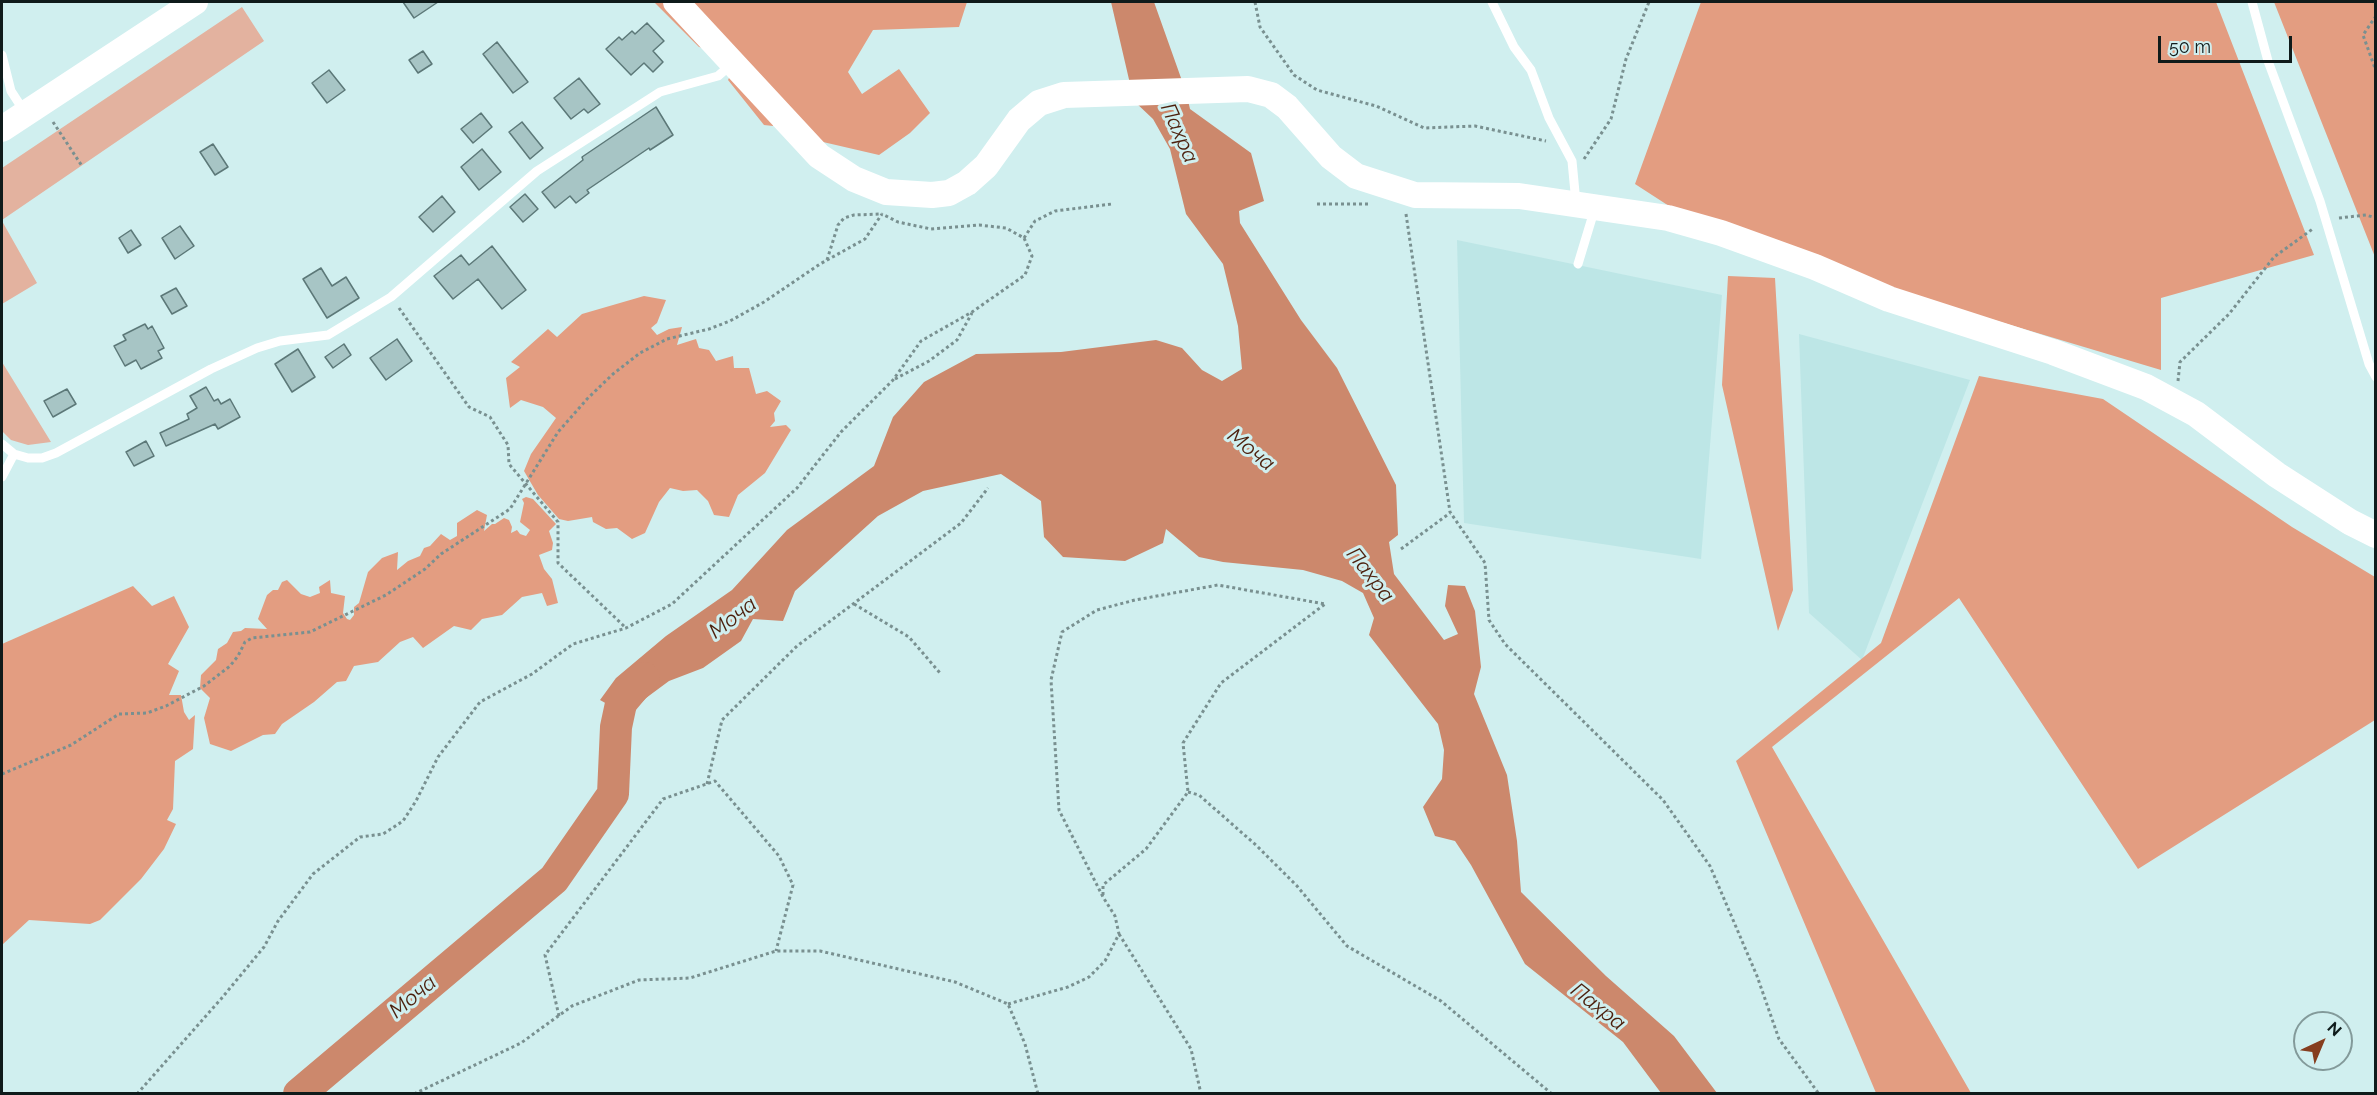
<!DOCTYPE html>
<meta charset="utf-8">
<style>
body{margin:0}
#map{position:relative;width:2377px;height:1095px;overflow:hidden;background:#d0efef;font-family:Raleway,sans-serif}
canvas{display:block}
.frame{position:absolute;inset:0;border:3px solid #0f1b1b;pointer-events:none}
.north{position:absolute;left:2293px;top:1011px;width:60px;height:60px;box-sizing:border-box;background:#d0efef;border:2px solid #839a9a;border-radius:50%;rotate:44deg;font-size:16px;font-weight:700;line-height:24px;text-align:center;color:#0f1b1b}
.north::after{content:'';display:block;margin:auto;width:21px;height:27px;background:#863e1f;clip-path:polygon(50% 0,100% 100%,50% 72%,0 100%)}
.scale{position:absolute;left:2158px;top:36px;width:134px;height:27px;box-sizing:border-box;border:3px solid #0f1b1b;border-top:0;padding-left:8px;font-size:18px;line-height:21px;white-space:nowrap;color:#0f1b1b;-webkit-text-stroke:4px #d0efef;paint-order:stroke}
</style>
<div id="map">
<canvas width="2377" height="1095"></canvas>
<div class="frame"></div>
<div class="north">N</div>
<div class="scale">50 m</div>
</div>
<script>
const ctx = document.querySelector('canvas').getContext('2d');
ctx.lineJoin = 'round';
function paint(path, color) { ctx.fillStyle = color; ctx.fill(path, 'evenodd'); }
const toPath = rows => new Path2D(rows.map(r => 'M' + r).join(''));
function strokePath(path, color, width, dash) { ctx.strokeStyle = color; ctx.lineWidth = width; ctx.lineCap = dash ? 'butt' : 'round'; ctx.setLineDash(dash || []); ctx.stroke(path); }
function drawText(font, color, halo, rows, align = 'center') {
  ctx.font = font + ' Raleway,sans-serif'; ctx.lineWidth = 6; ctx.setLineDash([]); ctx.textBaseline = 'middle'; ctx.strokeStyle = halo; ctx.fillStyle = color; for (const [text, x, y, turn = 0] of rows) {
    ctx.save(); ctx.translate(x, y); ctx.rotate((+turn || 0) * Math.PI / 180); ctx.textAlign = isNaN(turn) ? turn : align; if (halo) ctx.strokeText(text, 0, 0); ctx.fillText(text, 0, 0); ctx.restore();
  }
}
paint(toPath([
 [1457,240,1722,295,1701,559,1464,523],
 [1799,334,1970,380,1862,660,1809,613]
]), '#bde6e6');
paint(toPath([
 [242,7,264,41,2,220,2,168],
 [2,221,37,283,2,304],
 [2,362,51,442,28,445,11,440,2,431]
]), '#e3b29f');
paint(toPath([
 [654,2,663,2,704,43,704,48,699,47],
 [685,2,967,2,959,27,873,30,848,72,862,94,899,69,930,113,910,133,879,155,823,142],
 [1701,2,2216,2,2314,255,2161,298,2161,370,1927,300,1669,206,1635,184],
 [2274,2,2375,2,2375,257],
 [730,76,773,117,773,126,764,125,728,80],
 [1728,276,1775,278,1793,590,1778,631,1722,385],
 [644,296,666,300,657,323,651,328,657,335,669,329,682,327,677,345,696,339,699,348,709,350,716,361,733,356,734,368,749,368,756,394,767,391,781,401,774,413,775,421,770,427,786,425,791,430,765,473,738,495,729,517,714,515,708,501,697,490,683,491,670,488,659,502,645,533,632,539,617,528,606,529,593,522,592,517,568,521,559,519,538,495,524,471,531,454,556,418,543,407,521,400,510,408,506,378,520,367,511,362,548,329,557,337,582,314],
 [1979,376,2103,399,2292,527,2375,577,2375,720,2138,869,1959,598,1772,747,1971,1093,1876,1093,1736,761,1881,643],
 [526,497,533,499,556,524,549,531,553,543,552,550,539,555,544,569,552,579,558,603,547,606,542,593,522,597,502,615,482,619,471,630,454,626,423,648,413,637,400,642,378,662,354,666,346,681,337,682,314,702,282,724,275,734,263,735,231,751,210,744,204,718,210,698,200,688,201,675,216,660,218,649,227,643,233,632,241,631,245,628,267,629,258,619,267,595,273,590,278,590,282,582,287,580,301,594,310,597,320,593,319,587,330,580,331,593,345,596,343,613,347,619,350,620,354,615,354,607,359,603,368,572,382,558,398,552,397,570,408,561,420,556,424,548,430,546,441,534,450,540,457,536,457,523,477,510,487,515,484,531,492,524,495,524,504,518,509,520,512,527,511,533,517,530,520,534,526,536,530,530,520,522,524,503,522,499],
 [133,586,152,606,174,596,189,627,168,664,179,671,169,695,181,695,184,712,189,720,195,715,193,749,175,761,173,809,167,820,176,824,164,849,141,879,100,920,90,924,29,920,2,945,2,644]
]), '#e39d81');
paint(toPath([
 [1111,2,1154,2,1186,92,1190,109,1251,153,1264,201,1239,211,1240,223,1301,320,1337,368,1396,485,1398,535,1389,542,1394,574,1444,640,1458,634,1445,606,1448,585,1465,586,1475,611,1481,667,1474,694,1507,775,1517,841,1521,892,1606,976,1674,1036,1717,1093,1661,1093,1623,1042,1525,964,1471,865,1455,841,1435,836,1423,807,1442,779,1444,750,1438,724,1369,635,1374,618,1363,593,1342,581,1303,570,1223,562,1199,557,1166,529,1163,543,1125,561,1063,557,1044,537,1041,501,1001,474,923,491,878,516,795,591,783,621,753,619,741,641,703,668,669,681,646,698,630,717,600,700,616,678,666,636,732,590,787,530,874,466,893,417,924,382,976,354,1061,352,1156,340,1182,348,1202,370,1222,381,1242,369,1238,326,1223,264,1186,214,1170,149,1153,119,1134,101]
]), '#cc886c');
strokePath(toPath([
 [299,1094,554,879,613,794,616,727,622,699,644,678]
]), '#cc886c', 32);
const building = toPath([
 [403,2,438,2,414,18,403,2],
 [647,23,664,41,653,51,663,62,653,72,644,63,631,75,606,49,619,37,622,40,632,31,635,34,647,23],
 [497,42,528,82,513,93,483,54,497,42],
 [423,51,432,64,418,73,409,60,423,51],
 [329,70,345,90,327,103,312,83,329,70],
 [579,78,600,104,588,113,584,109,571,119,554,98,579,78],
 [656,107,673,135,650,150,649,148,587,190,589,193,576,203,570,196,555,208,542,192,583,160,582,157,656,107],
 [481,113,492,127,473,143,461,129,481,113],
 [522,122,543,148,530,159,509,132,522,122],
 [213,144,228,167,215,175,200,152,213,144],
 [482,149,501,172,479,190,461,167,482,149],
 [525,194,538,209,523,222,510,207,525,194],
 [442,196,455,212,433,232,419,217,442,196],
 [180,226,194,246,175,259,162,238,180,226],
 [131,230,141,245,128,253,119,238,131,230],
 [492,246,526,290,502,309,478,279,453,299,434,276,461,255,469,265,492,246],
 [321,268,332,286,346,277,359,298,327,318,303,279,321,268],
 [176,288,187,306,172,314,161,296,176,288],
 [145,324,148,329,152,326,164,348,158,351,162,358,141,369,136,360,125,366,114,346,126,340,123,335,145,324],
 [397,339,412,361,386,380,370,358,397,339],
 [344,344,351,355,333,368,325,357,344,344],
 [298,349,315,377,292,392,275,364,298,349],
 [206,387,214,401,218,399,221,404,230,399,240,417,218,429,215,424,166,446,160,433,189,419,187,414,197,408,190,396,206,387],
 [67,389,76,404,53,417,44,401,67,389],
 [146,441,154,456,134,466,126,452,146,441]
]);
paint(building, '#a7c5c5');
strokePath(building, '#5c7878', 1.5);
strokePath(toPath([
 [1255,2,1260,27,1294,75,1317,90,1376,106,1424,128,1475,126,1546,141],
 [2376,16,2363,35,2376,71],
 [53,122,82,166],
 [1584,159,1611,119,1626,59,1649,2],
 [1317,204,1369,204],
 [1406,214,1450,512,1485,563,1489,620,1505,644,1663,800,1710,866,1757,976,1779,1039,1819,1094],
 [2339,218,2366,215,2376,218],
 [1024,238,1035,221,1055,211,1112,204],
 [827,260,838,225,844,218,854,215,882,214],
 [399,308,469,407,490,417,508,445,509,464,558,522,558,563,626,628],
 [895,379,929,361,957,340,972,313],
 [2178,381,2180,362,2229,314,2274,257,2314,228],
 [1401,549,1450,513],
 [854,604,909,637,940,673],
 [2,774,71,745,119,714,147,713,166,706,204,686,230,666,238,656,245,642,252,638,310,632,386,595,425,569,441,554,510,509,558,432,587,399,613,374,640,353,667,339,709,329,730,321,764,302,820,264,865,239,882,214],
 [707,784,722,720,797,646,961,523,988,488],
 [1188,792,1199,795,1257,846,1297,886,1347,946,1441,1001,1552,1094],
 [1103,895,1103,885,1146,849,1188,792,1183,743,1221,683,1325,604],
 [1119,934,1191,1049,1201,1094],
 [1008,1004,1068,987,1089,977,1105,961,1119,934,1115,916,1103,897,1059,810,1051,680,1062,632,1097,610,1135,600,1218,585,1325,604],
 [559,1016,545,955,663,799,715,781,779,856,793,885,776,951],
 [137,1094,221,999,264,947,278,921,313,874,360,837,383,834,403,821,416,801,438,757,480,702,532,674,573,644,626,628,672,604,797,488,841,432,893,380,921,341,972,312,1025,275,1032,256,1024,238,1006,228,979,225,931,229,898,222,882,214],
 [414,1094,521,1043,572,1006,639,980,690,978,776,951,820,951,955,982,1008,1004,1025,1044,1038,1094]
]), '#799090', 3, [3, 3]);
strokePath(toPath([
 [1492,2,1514,47,1531,70,1549,118,1572,161,1576,203],
 [2252,2,2268,61,2320,201,2369,364,2376,377],
 [2,55,11,91,24,111],
 [1578,264,1595,208],
 [2,444,14,454,28,458,42,458,56,453,211,369,257,348,280,341,328,335,391,297,537,171,660,92,718,76,732,64],
 [2,477,14,454]
]), '#fff', 9);
strokePath(toPath([
 [676,2,819,156,854,179,886,192,932,195,949,193,967,183,986,166,1019,120,1039,103,1064,95,1248,89,1271,95,1287,107,1331,157,1356,176,1415,195,1519,196,1668,218,1721,233,1815,267,1889,299,2053,352,2146,387,2196,414,2277,475,2350,522,2376,535],
 [2,129,195,2]
]), '#fff', 26);
drawText('italic 21px', '#4c1f0c', '#d0efef', [
 ["Пахра",1179,133,66],
 ["Моча",1251,450,39],
 ["Пахра",1370,575,52],
 ["Моча",733,618,-37],
 ["Моча",413,997,-40],
 ["Пахра",1598,1007,38]
]);
</script>
